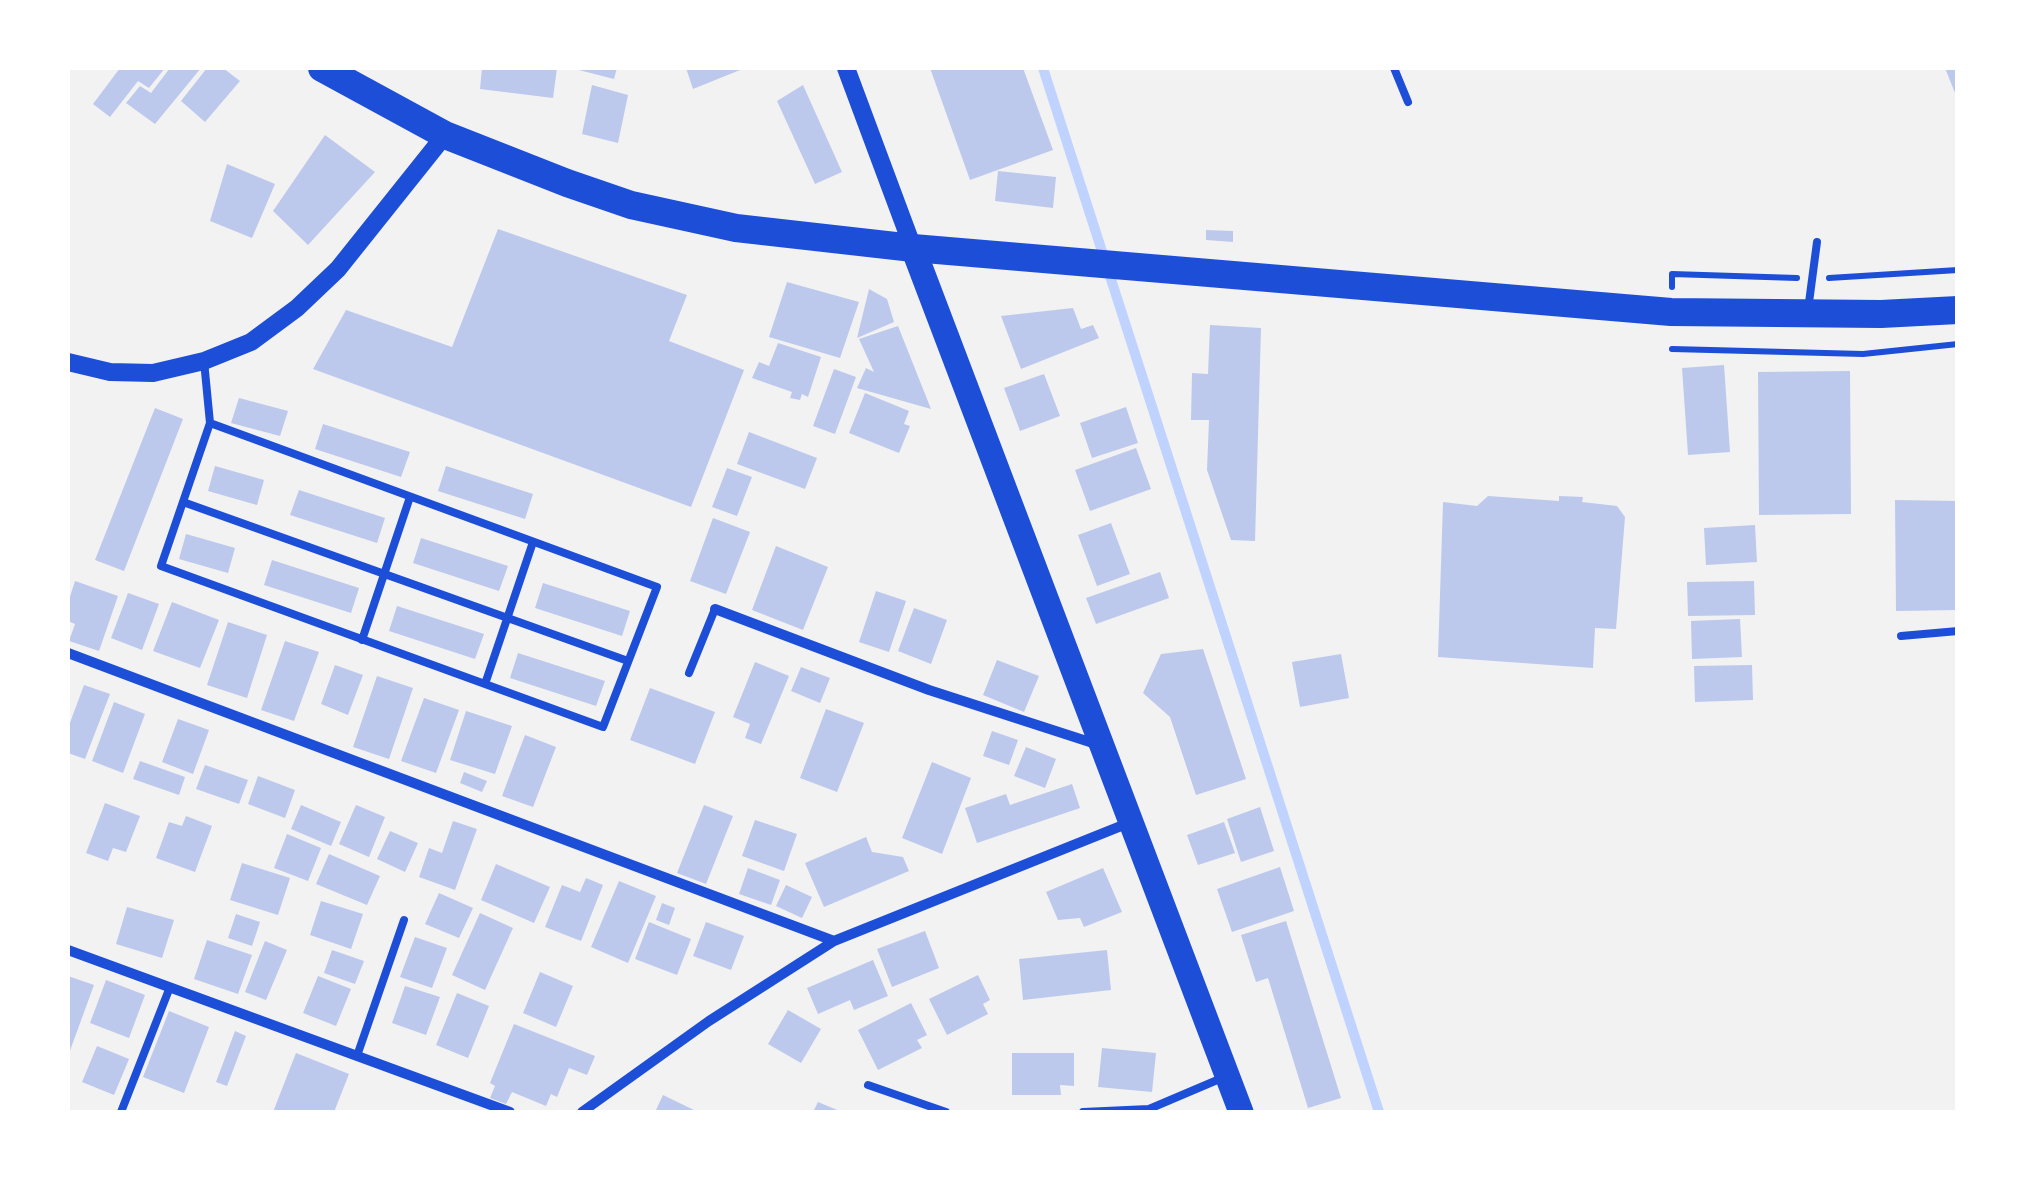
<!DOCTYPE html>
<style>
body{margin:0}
#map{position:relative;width:2025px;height:1180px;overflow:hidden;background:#f2f2f2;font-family:"Fira Sans",sans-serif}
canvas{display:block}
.frame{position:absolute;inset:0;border:70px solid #fff;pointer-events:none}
</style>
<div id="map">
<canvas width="2025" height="1180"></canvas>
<div class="frame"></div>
</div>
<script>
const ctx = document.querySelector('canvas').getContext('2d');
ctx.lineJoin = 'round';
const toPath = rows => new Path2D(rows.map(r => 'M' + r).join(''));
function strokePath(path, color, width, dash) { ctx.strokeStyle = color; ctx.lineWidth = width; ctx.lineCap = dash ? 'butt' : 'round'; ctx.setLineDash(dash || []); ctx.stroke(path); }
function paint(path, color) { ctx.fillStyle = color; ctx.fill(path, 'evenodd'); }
strokePath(toPath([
 [1043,68,1379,1112]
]), '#bfd3fe', 10);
paint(toPath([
 [120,68,165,68,149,88,138,81,110,117,93,104],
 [170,68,201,68,155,124,126,103,140,86,151,93],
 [207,68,223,68,240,81,205,122,181,101],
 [482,68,557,68,553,98,480,89],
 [571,68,617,68,614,79],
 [686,68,745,68,693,89],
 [930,68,1023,68,1053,150,970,180],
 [1945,68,1958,68,1958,98,1957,98],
 [592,85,628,95,618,143,582,134],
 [803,85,842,172,815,184,777,101],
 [325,135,375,172,308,245,273,211],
 [227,164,275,184,252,238,210,221],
 [998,171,1056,177,1053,208,995,201],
 [498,229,687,295,669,341,744,370,691,507,313,369,346,310,452,347],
 [1206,230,1233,231,1233,242,1206,240],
 [787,282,859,302,840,358,769,337],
 [869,289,887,299,894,322,857,338],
 [1073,308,1081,329,1093,325,1099,338,1021,369,1001,316],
 [1210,325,1261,328,1255,541,1231,540,1207,470,1209,420,1191,420,1192,373,1208,374],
 [898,326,931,409,857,388,866,368,874,372,859,339],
 [778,343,821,357,808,397,802,394,800,400,790,398,792,392,752,378,759,362,769,366],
 [1724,365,1730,452,1688,455,1682,368],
 [834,369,856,377,835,434,813,426],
 [1850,371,1851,514,1759,515,1758,372],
 [1044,374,1060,416,1020,431,1004,388],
 [865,393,909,411,904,424,910,426,899,453,849,433],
 [239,398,288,411,280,436,231,423],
 [1126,407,1138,443,1092,458,1080,423],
 [155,408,183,419,124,571,95,560],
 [323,424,410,452,401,477,315,449],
 [749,432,817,458,805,489,737,464],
 [1136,448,1151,489,1090,511,1075,470],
 [215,466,264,480,257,505,208,491],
 [446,466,533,494,525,519,438,491],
 [727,468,752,477,737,516,712,507],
 [299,490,385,518,377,543,290,515],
 [1488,496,1559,501,1559,496,1583,497,1582,502,1617,506,1625,517,1616,629,1595,628,1593,668,1438,657,1443,502,1477,506],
 [1895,500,1958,501,1958,610,1896,611],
 [713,518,750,532,726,594,690,581],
 [1111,523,1130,574,1097,586,1078,535],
 [1755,525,1757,562,1706,565,1704,528],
 [186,534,235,548,228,573,179,559],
 [421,538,508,566,499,591,413,563],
 [776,546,828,567,803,630,752,610],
 [272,560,359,588,351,613,264,585],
 [1160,572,1169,598,1096,624,1086,598],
 [75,581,118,596,99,651,69,641,75,624,68,621,68,603],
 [1754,581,1755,615,1688,616,1687,582],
 [543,583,630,611,622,636,535,608],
 [876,591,906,601,889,652,859,642],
 [128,593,159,604,142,650,111,638],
 [172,602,219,620,200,668,153,651],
 [397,606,484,634,475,659,389,631],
 [914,608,947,620,931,664,898,651],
 [1740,619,1742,657,1692,659,1691,621],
 [228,622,267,635,247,698,207,685],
 [285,641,319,652,294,721,261,710],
 [1203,649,1246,779,1196,795,1170,717,1143,693,1161,654],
 [518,653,605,681,596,706,510,678],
 [1341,654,1349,698,1300,707,1292,662],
 [997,660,1039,676,1024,712,983,695],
 [755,662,789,676,761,744,745,738,750,724,733,717],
 [335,665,363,675,348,715,321,704],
 [1752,665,1753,700,1695,702,1694,666],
 [801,667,830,678,820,703,791,691],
 [377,676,413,688,389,759,353,747],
 [84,685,110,694,85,759,68,753,68,728],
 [650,688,715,712,695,764,630,740],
 [424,698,459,710,436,773,401,761],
 [114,702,145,714,123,773,92,761],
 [826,709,864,723,837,792,800,778],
 [466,711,512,726,495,774,450,760],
 [178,719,209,730,193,774,162,762],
 [992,731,1018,740,1009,765,983,756],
 [525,735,556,747,533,807,502,796],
 [1026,747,1056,759,1045,788,1014,776],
 [140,761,185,777,179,795,133,779],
 [932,762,971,778,942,854,902,838],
 [205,765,248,780,239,804,196,789],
 [464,772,487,781,482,792,460,783],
 [258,776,295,790,285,818,248,804],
 [1072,784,1080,808,977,843,965,808,1006,794,1010,805],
 [105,803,140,816,126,852,113,848,108,861,86,853],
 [301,805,341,822,331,846,291,829],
 [356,805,385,817,369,857,339,844],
 [704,805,733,816,706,884,677,873],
 [1260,807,1274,851,1241,862,1227,819],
 [186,816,212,826,195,872,156,858,169,822,182,826],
 [755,820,797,834,784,871,742,856],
 [453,821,477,829,455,890,419,877,429,848,442,853],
 [1224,822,1235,853,1198,865,1187,835],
 [390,831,418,843,405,872,377,859],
 [287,834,321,848,308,881,274,868],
 [866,837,872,852,903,857,909,871,824,907,805,863],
 [329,854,380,876,367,905,316,884],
 [242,863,290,878,278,915,230,900],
 [496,864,550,887,534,923,481,900],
 [1280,867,1294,911,1232,932,1217,889],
 [748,868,780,880,771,905,739,894],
 [1103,868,1122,912,1084,927,1080,918,1058,920,1046,892],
 [586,878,603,885,581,941,545,927,562,885,580,892],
 [619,881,656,896,628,963,591,947],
 [786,885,812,897,802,918,776,906],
 [439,893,473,908,459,938,425,924],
 [321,901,363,914,351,949,310,935],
 [662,903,675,908,669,925,656,920],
 [127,907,174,920,162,958,116,944],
 [480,913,513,928,485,990,452,975],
 [236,914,260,922,252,946,228,938],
 [1286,921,1341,1098,1308,1108,1268,978,1256,982,1241,935],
 [649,922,691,939,677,975,635,959],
 [706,922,744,936,731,970,693,956],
 [925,931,939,968,892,987,877,949],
 [415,937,447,948,432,988,400,977],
 [207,940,252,955,238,994,194,979],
 [265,941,287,950,266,1000,245,992],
 [332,950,364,961,355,984,324,973],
 [1107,950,1111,990,1023,1000,1019,959],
 [873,960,888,996,854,1010,850,1000,818,1014,807,988],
 [540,972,573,986,556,1027,523,1013],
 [978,975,990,1000,983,1004,988,1014,947,1035,929,999],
 [68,976,94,985,68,1056],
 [318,976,351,989,336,1026,303,1013],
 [106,980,145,995,129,1038,90,1023],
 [405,986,440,997,426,1035,392,1023],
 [457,993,489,1006,468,1058,436,1045],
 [911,1003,927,1035,917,1040,922,1048,878,1070,858,1030],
 [788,1010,821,1029,801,1063,768,1044],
 [169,1011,209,1027,184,1093,143,1077],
 [514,1024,595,1056,587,1075,569,1068,557,1097,551,1094,546,1106,512,1092,506,1104,490,1098,495,1086,490,1083],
 [235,1031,246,1036,227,1086,216,1082],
 [97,1046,129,1059,114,1095,82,1082],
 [1102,1048,1156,1053,1152,1092,1098,1087],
 [296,1053,349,1074,334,1112,273,1112],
 [1012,1053,1074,1053,1074,1086,1060,1085,1061,1095,1012,1095],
 [663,1095,698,1112,655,1112],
 [818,1102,842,1112,813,1112]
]), '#bdc9ec');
strokePath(toPath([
 [1829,278,1958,270],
 [1672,287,1672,274,1797,278],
 [1672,349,1863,354,1958,344]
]), '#1d4ed8', 6);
strokePath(toPath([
 [1394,68,1408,102],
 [1808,310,1817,242],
 [204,361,210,423,161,566,603,727,657,587,210,423],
 [183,502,628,661],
 [1901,636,1958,631],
 [362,640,410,497],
 [689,673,715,609],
 [485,684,533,542],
 [358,1053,404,920],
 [868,1085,946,1112],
 [121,1112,170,987],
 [1083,1112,1149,1109,1222,1078]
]), '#1d4ed8', 8);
strokePath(toPath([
 [715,609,929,690,1099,745],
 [68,653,834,941],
 [68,950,510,1112],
 [582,1112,709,1021,834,941,1131,822]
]), '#1d4ed8', 10);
strokePath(toPath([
 [846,68,913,248],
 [68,362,110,372,153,373,204,361,251,342,297,308,338,269,445,135]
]), '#1d4ed8', 18);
strokePath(toPath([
 [913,248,1241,1112]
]), '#1d4ed8', 25);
strokePath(toPath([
 [322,68,445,135,567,183,631,205,736,228,913,248,1671,312,1881,314,1958,310]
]), '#1d4ed8', 28);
</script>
